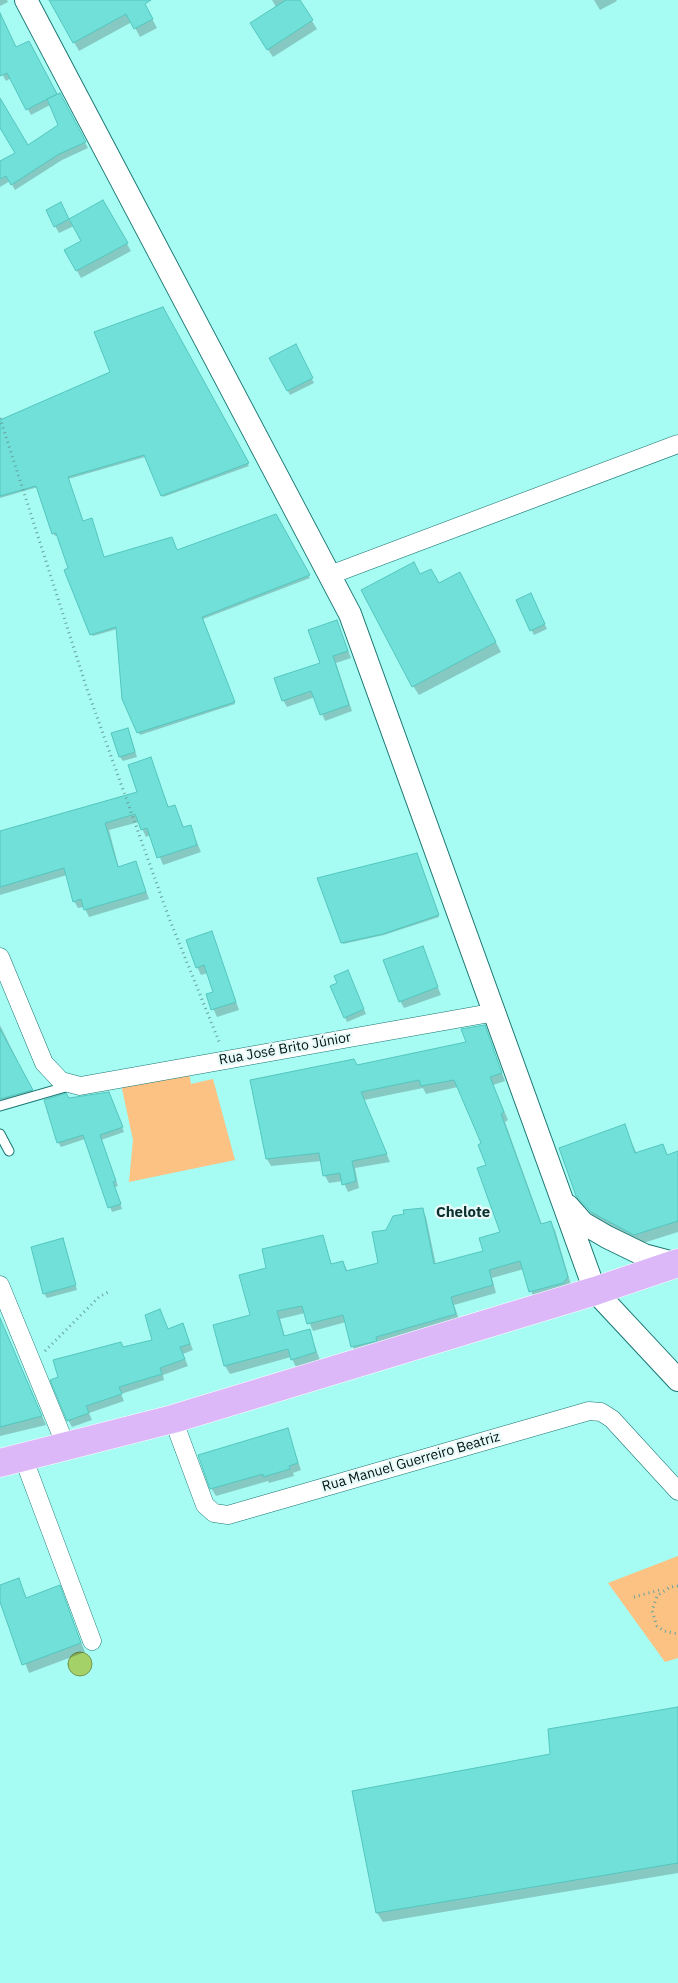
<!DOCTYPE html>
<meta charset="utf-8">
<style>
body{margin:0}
canvas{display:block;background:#a6fbf3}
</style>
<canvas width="678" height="1983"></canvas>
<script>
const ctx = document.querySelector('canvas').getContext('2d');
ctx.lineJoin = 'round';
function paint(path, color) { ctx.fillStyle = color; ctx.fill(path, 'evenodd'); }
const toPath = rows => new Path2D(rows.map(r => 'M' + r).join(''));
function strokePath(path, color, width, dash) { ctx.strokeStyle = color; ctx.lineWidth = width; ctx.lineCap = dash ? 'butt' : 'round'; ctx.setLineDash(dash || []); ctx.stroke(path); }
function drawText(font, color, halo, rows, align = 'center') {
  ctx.font = font + ' "IBM Plex Sans",sans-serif'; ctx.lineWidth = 4.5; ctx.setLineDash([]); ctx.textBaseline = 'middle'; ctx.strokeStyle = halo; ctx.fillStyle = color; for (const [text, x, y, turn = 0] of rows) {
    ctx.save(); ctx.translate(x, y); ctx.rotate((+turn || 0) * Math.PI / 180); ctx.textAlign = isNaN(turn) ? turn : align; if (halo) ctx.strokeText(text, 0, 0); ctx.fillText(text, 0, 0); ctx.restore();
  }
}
paint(toPath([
 [189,1072,191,1084,213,1079,235,1160,129,1182,133,1140,121,1084],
 [678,1556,678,1658,665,1662,608,1583]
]), '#fbc284');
const water = toPath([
 '68 1664a12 12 0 1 1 24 0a12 12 0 1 1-24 0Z'
]);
paint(water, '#a4d269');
strokePath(water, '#73994f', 1);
paint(toPath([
 [0,0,7,0,8,2,0,6],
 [59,0,147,0,143,2,157,28,140,37,132,22,79,51,52,3],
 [272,0,299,0,317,29,273,57,256,32,276,7],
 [594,0,616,0,617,1,600,10],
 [0,14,16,49,28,42,88,148,62,160,15,190,10,181,0,187,0,163,17,153,0,126,0,114,27,146,60,125,50,105,31,115,11,78,6,81,0,70],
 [103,201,131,251,81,278,66,251,82,242,74,226,59,233,55,226,65,211,69,221],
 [163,309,249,466,163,497,145,457,68,479,82,523,104,559,177,551,276,516,310,578,203,619,235,704,140,735,123,699,117,629,93,636,91,634,58,535,55,536,54,534,38,487,0,498,0,431,112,373],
 [295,346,314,383,290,395,271,359],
 [420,576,438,585,465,584,501,652,419,695,413,686],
 [533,599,547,629,534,635,517,601],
 [337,621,351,658,336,663,352,711,325,721,315,697,287,707,283,700,321,663],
 [130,734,137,757,123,761,120,757],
 [150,759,169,808,175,806,184,828,190,826,201,852,163,865,151,835,146,837,139,822,109,830,119,868,136,863,149,899,89,917,84,907,78,908,74,901,67,875,0,895,0,833,139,793],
 [418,857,439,917,384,935,343,944,342,942],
 [211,932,239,1010,217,1017,207,995,214,993,208,973,201,975,197,967],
 [422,948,441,995,404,1008,400,1001],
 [350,976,366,1014,347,1022,332,987],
 [0,1025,35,1097,4,1107,0,1100],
 [484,1026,505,1081,493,1085,508,1120,505,1122,542,1225,550,1222,555,1230,571,1285,534,1299,524,1269,492,1278,496,1293,454,1305,460,1322,357,1355,353,1347,346,1322,313,1331,305,1313,280,1319,285,1337,309,1331,320,1360,296,1367,291,1357,230,1374,225,1366,214,1326,251,1316,268,1269,322,1236,332,1265,343,1262,348,1272,379,1264,387,1231,422,1209,426,1217,436,1265,485,1252,502,1233,482,1144,458,1087,426,1094,423,1088,364,1100,390,1162,355,1168,359,1188,348,1192,343,1181,329,1183,325,1176,322,1161,271,1166,267,1159,357,1066,467,1043],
 [111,1098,124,1132,101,1140,118,1186,115,1187,122,1209,112,1212,85,1139,61,1147,58,1142],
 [624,1126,637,1154,663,1145,668,1156,678,1152,678,1232,640,1244,597,1221,577,1195],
 [63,1240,77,1290,47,1298,44,1293],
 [2,1324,46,1425,0,1436,0,1325],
 [183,1325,193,1350,183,1354,188,1366,163,1375,164,1380,121,1394,124,1401,89,1413,92,1420,72,1427,68,1420,123,1348,153,1341,168,1330],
 [287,1430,301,1470,293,1473,294,1476,269,1483,268,1481,216,1496,211,1488],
 [18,1579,27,1599,59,1586,85,1652,29,1673,2,1604,0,1604,0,1587],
 [678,1708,678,1873,383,1922,377,1913,354,1792,552,1755]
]), '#0003');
const building = toPath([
 [49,0,151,0,145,4,153,19,134,29,126,14,73,43,49,0],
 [286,0,300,0,313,20,267,50,250,23,286,0],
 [0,13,16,47,29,41,57,94,26,110,7,73,0,76,0,13],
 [60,93,86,142,59,154,11,185,6,176,0,179,0,161,15,153,0,128,0,98,28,145,58,125,47,99,60,93],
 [103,200,128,243,76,271,64,250,81,241,69,219,103,200],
 [61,202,69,219,54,227,46,210,61,202],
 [163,307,249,463,161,496,144,455,68,477,83,521,92,518,104,557,172,537,177,550,276,514,310,575,202,617,235,702,137,733,122,699,116,627,90,635,64,570,68,568,56,533,52,534,36,486,0,496,0,420,110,372,94,332,163,307],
 [296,344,313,378,287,391,269,358,296,344],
 [414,562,420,574,431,569,439,583,460,572,496,642,412,687,361,590,414,562],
 [531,593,545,624,530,631,516,600,531,593],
 [337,620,348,651,333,656,349,705,320,715,311,691,282,701,274,678,320,663,308,630,337,620],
 [128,728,135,752,119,757,111,733,128,728],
 [151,757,168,807,175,805,183,827,191,825,197,845,157,858,147,828,141,830,135,814,105,823,118,867,136,861,146,892,84,910,81,899,73,902,64,868,0,887,0,831,137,792,128,765,151,757],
 [417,853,439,915,383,934,341,943,317,878,417,853],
 [212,931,236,1002,211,1010,206,994,213,992,204,965,196,968,186,940,212,931],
 [423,946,438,987,399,1002,383,960,423,946],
 [348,970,364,1009,344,1018,330,986,337,983,334,976,348,970],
 [485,1025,502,1073,490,1077,504,1112,501,1114,541,1224,551,1221,568,1277,563,1283,529,1292,520,1261,489,1270,493,1285,451,1297,456,1314,376,1337,377,1341,351,1347,343,1315,307,1324,302,1306,277,1311,284,1336,310,1329,316,1352,291,1360,288,1349,224,1366,213,1325,250,1315,239,1275,266,1268,262,1249,323,1235,331,1264,343,1261,346,1271,378,1263,372,1232,386,1230,393,1216,404,1214,403,1210,423,1208,434,1264,483,1251,479,1238,500,1232,477,1168,486,1165,478,1145,481,1143,454,1080,421,1086,419,1080,361,1092,387,1154,352,1161,356,1181,342,1185,340,1173,323,1176,319,1153,266,1159,250,1080,354,1059,357,1065,466,1042,461,1029,485,1025],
 [0,1029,33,1090,0,1099,0,1029],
 [109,1092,123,1127,100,1135,116,1181,113,1182,121,1204,108,1208,83,1135,57,1143,44,1100,66,1093,69,1098,109,1092],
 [625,1124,635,1153,663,1144,667,1155,678,1151,678,1221,634,1235,591,1212,576,1196,559,1148,625,1124],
 [63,1238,76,1285,43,1294,31,1247,63,1238],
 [160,1309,168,1329,183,1323,190,1344,180,1347,185,1359,160,1368,162,1374,119,1387,122,1394,86,1406,89,1413,67,1421,50,1380,58,1377,53,1360,121,1342,123,1347,152,1340,145,1315,160,1309],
 [0,1318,42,1416,0,1427,0,1318],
 [288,1428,298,1463,289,1466,290,1469,263,1477,263,1474,210,1489,198,1455,288,1428],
 [19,1578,26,1598,60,1585,81,1643,22,1665,0,1602,0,1585,19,1578],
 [678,1707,678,1863,376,1913,352,1791,550,1754,548,1729,678,1707]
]);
paint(building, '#70e0d8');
strokePath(building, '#54c6be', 1);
const service = toPath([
 [0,1106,69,1086],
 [0,1134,9,1151]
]);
const minor = toPath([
 [330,575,678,444],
 [0,957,44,1063,61,1081,80,1086,496,1012],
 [0,1285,66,1446],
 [173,1419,205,1505,214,1513,228,1515,589,1411,601,1412,612,1419,678,1491],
 [23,1457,92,1641]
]);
const tertiary = toPath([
 [26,0,350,614,595,1291,678,1380],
 [568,1206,583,1223,607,1237,644,1255,677,1264]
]);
const primary = toPath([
 [0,1463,173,1419,595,1291,678,1263]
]);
strokePath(service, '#197772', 11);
strokePath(minor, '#197772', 19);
strokePath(tertiary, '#197772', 24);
strokePath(primary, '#fff', 29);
strokePath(toPath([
 [0,418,87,689,169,918,220,1044],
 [45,1351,99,1297,110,1291],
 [678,1586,670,1587,657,1596,652,1611,657,1626,664,1631,678,1634],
 [634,1597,663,1589]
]), '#66a29d', 3, [1, 4]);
strokePath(service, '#fff', 9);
strokePath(minor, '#fff', 18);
strokePath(tertiary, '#fff', 22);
strokePath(primary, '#dcb8f9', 28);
drawText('14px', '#001413', '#e7faf8', [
 ["Rua José Brito Júnior",285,1049,-10],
 ["Rua Manuel Guerreiro Beatriz",411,1462,-16]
]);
drawText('bold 15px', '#0b302e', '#e7faf8', [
 ["Chelote",463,1213]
]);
</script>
